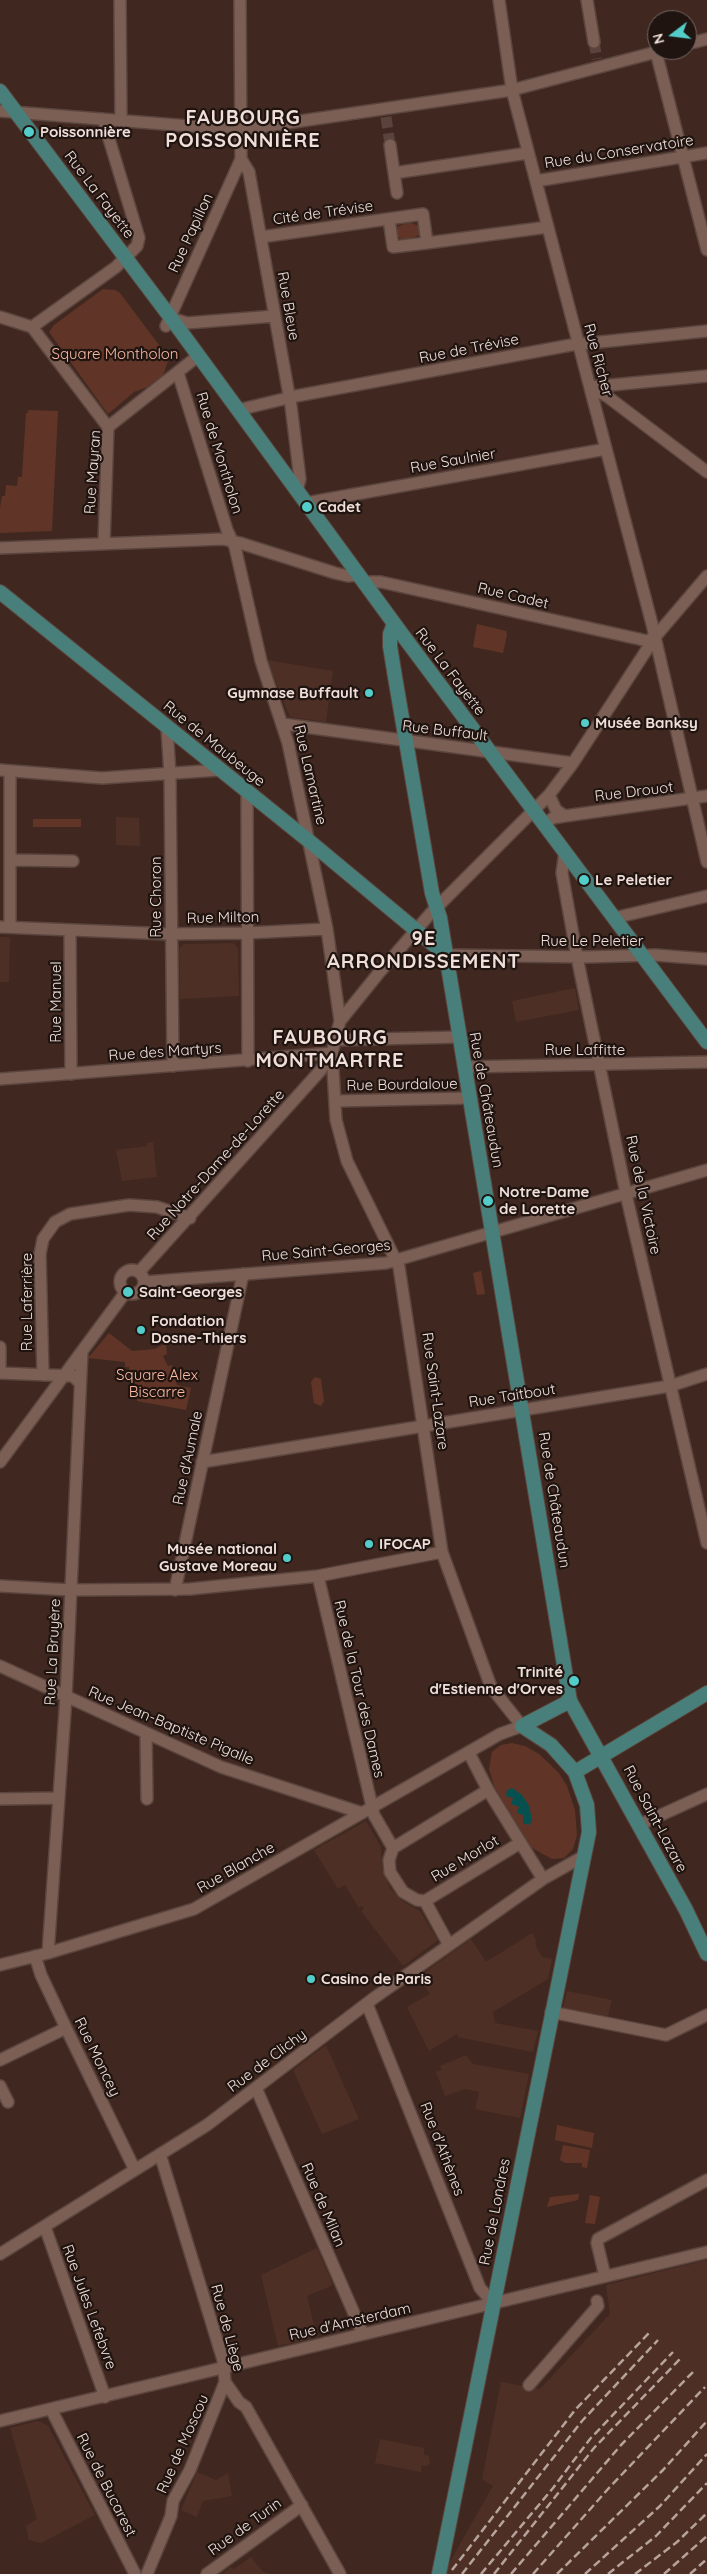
<!DOCTYPE html>
<meta charset="utf-8">
<style>
body{margin:0}
#map{position:relative;width:707px;height:2574px;overflow:hidden;background:#402820;font-family:Quicksand,sans-serif}
canvas{display:block}
.north{position:absolute;left:647px;top:10px;width:50px;height:50px;box-sizing:border-box;background:#1f1410;border:1px solid #736560;border-radius:50%;rotate:255deg;font-size:14px;font-weight:700;line-height:20px;text-align:center;color:#f0dfd9}
.north::after{content:'';display:block;margin:auto;width:18px;height:22px;background:#53cdc9;clip-path:polygon(50% 0,100% 100%,50% 72%,0 100%)}
</style>
<div id="map">
<canvas width="707" height="2574"></canvas>
<div class="north">N</div>
</div>
<script>
const ctx = document.querySelector('canvas').getContext('2d');
ctx.lineJoin = 'round';
function paint(path, color) { ctx.fillStyle = color; ctx.fill(path, 'evenodd'); }
const toPath = rows => new Path2D(rows.map(r => 'M' + r).join(''));
function strokePath(path, color, width, dash) { ctx.strokeStyle = color; ctx.lineWidth = width; ctx.lineCap = dash ? 'butt' : 'round'; ctx.setLineDash(dash || []); ctx.stroke(path); }
function drawText(font, color, halo, rows, align = 'center') {
  ctx.font = font + ' Quicksand,sans-serif'; ctx.lineWidth = 4.5; ctx.setLineDash([]); ctx.textBaseline = 'middle'; ctx.strokeStyle = halo; ctx.fillStyle = color; for (const [text, x, y, turn = 0] of rows) {
    ctx.save(); ctx.translate(x, y); ctx.rotate((+turn || 0) * Math.PI / 180); ctx.textAlign = isNaN(turn) ? turn : align; if (halo) ctx.strokeText(text, 0, 0); ctx.fillText(text, 0, 0); ctx.restore();
  }
}
paint(toPath([
 [267,660,333,671,326,722,290,717],
 [116,817,139,818,140,846,116,845],
 [0,937,10,937,9,982,0,982],
 [233,943,238,948,239,996,180,999,179,949,184,944],
 [575,988,579,1010,516,1022,512,1001],
 [153,1142,157,1177,122,1181,116,1150,147,1146,147,1143],
 [366,1821,381,1847,382,1868,390,1888,401,1900,420,1911,438,1940,403,1966,361,1911,364,1909,362,1906,359,1908,345,1885,338,1889,314,1850],
 [532,1933,537,1942,535,1944,542,1957,552,1959,548,1979,493,2012,495,2023,538,2031,533,2052,458,2037,457,2034,429,2051,407,2007,430,1994,418,1977,471,1939,486,1962],
 [567,1991,612,2000,608,2016,563,2008],
 [326,2045,359,2119,322,2134,293,2070],
 [466,2055,473,2064,529,2074,520,2118,475,2109,479,2092,465,2089,445,2096,436,2072,442,2070,440,2066],
 [317,2248,333,2285,307,2296,317,2337,278,2346,261,2275],
 [707,2260,707,2574,439,2574,448,2565,493,2486,482,2479,501,2382,540,2389,610,2314,606,2285],
 [38,2421,48,2426,95,2515,41,2543,29,2540,26,2526,37,2519,10,2428],
 [380,2439,424,2448,424,2455,429,2456,430,2464,427,2466,422,2465,421,2472,375,2463],
 [197,2472,216,2480,228,2473,232,2496,203,2501,197,2517,181,2510],
 [251,2557,263,2572,271,2574,222,2574,231,2567,234,2569]
]), '#4d2f25');
paint(toPath([
 [409,222,419,226,419,235,406,241,397,237,395,231,397,227],
 [103,289,115,290,120,293,165,353,168,361,163,375,147,387,134,392,108,414,49,332,54,325],
 [28,410,58,411,52,531,0,533,0,508,2,496,5,496,6,485,17,486,18,477,22,477,26,413,28,413],
 [477,624,506,631,507,635,503,653,473,647],
 [33,819,81,819,81,827,33,827],
 [481,1271,485,1294,477,1295,473,1273],
 [109,1333,132,1351,155,1349,166,1343,167,1354,163,1356,168,1366,172,1365,177,1385,191,1388,186,1410,137,1401,137,1392,129,1390,129,1367,125,1367,125,1362,88,1358],
 [315,1377,321,1379,324,1401,321,1406,314,1403,311,1382],
 [512,1743,525,1746,539,1754,559,1773,567,1786,575,1810,577,1835,573,1849,564,1858,552,1859,532,1848,494,1786,489,1769,492,1752,501,1745],
 [557,2125,594,2133,592,2148,555,2140],
 [563,2145,590,2150,587,2168,582,2167,582,2163,565,2163,560,2160],
 [579,2194,578,2200,547,2207,550,2197],
 [590,2195,600,2197,595,2224,585,2223]
]), '#603527');
paint(toPath([
 [512,1788,522,1795,529,1806,532,1820,529,1825,523,1823,523,1815,517,1813,519,1807,511,1804,513,1798,506,1796,507,1790]
]), '#06514f');
strokePath(toPath([
 [594,42,597,59],
 [386,117,390,145]
]), '#5a433c', 11, [11, 5.5]);
const minor = toPath([
 [120,0,121,120],
 [240,0,241,159,249,172,291,406,300,479,297,491],
 [499,0,512,90,652,624,707,862],
 [587,0,594,42],
 [687,44,707,39],
 [656,52,707,250],
 [0,111,189,126,253,128,512,90,664,50],
 [390,145,397,193],
 [394,173,528,153],
 [536,181,707,153],
 [389,219,393,247,427,243],
 [261,237,423,214,427,243,548,227],
 [0,317,32,327,116,267,137,246,139,238,103,119],
 [171,318,187,323,275,316],
 [166,326,241,159],
 [32,327,108,427],
 [178,373,227,530,235,547,261,661,288,743,327,929,340,1021],
 [590,387,608,397,707,472],
 [590,387,707,376],
 [238,410,296,396,571,345,707,331],
 [306,503,606,449],
 [104,543,108,427,198,356],
 [0,548,223,539,240,543,335,573,348,576,359,575],
 [364,582,381,582,639,639,647,641,655,637],
 [283,724,573,763],
 [167,728,170,775,173,1066],
 [0,770,102,778,219,770],
 [10,771,10,927],
 [247,792,248,1061],
 [549,795,556,810,565,816],
 [544,824,553,818,565,816,707,796],
 [565,851,562,873,577,957,628,1203,707,1543],
 [12,860,73,861],
 [614,918,707,896],
 [0,927,170,934,247,933,327,929],
 [70,930,71,1074],
 [446,955,586,957,655,955,707,959],
 [336,1040,459,1037],
 [464,1067,707,1062],
 [0,1079,332,1053],
 [336,1101,469,1098],
 '120 1282a12 12 0 1 1 24 0a12 12 0 1 1-24 0Z',
 [139,1272,320,1071,332,1053,340,1021,378,974,430,914,549,795,573,763,655,637,707,576],
 [145,1282,386,1263,707,1170],
 [0,1347,0,1373],
 [0,1373,73,1376,80,1383],
 [43,1375,40,1254,43,1239,55,1222,70,1214,129,1205,157,1207,190,1218],
 [0,1462,125,1293],
 [202,1462,670,1386,707,1374],
 [318,1576,374,1815,393,1848,389,1860,390,1872,403,1892,417,1900,425,1901,449,1945],
 [0,1586,71,1590,190,1589,318,1576,442,1552],
 [175,1590,243,1274],
 [0,1666,221,1767,362,1813],
 [146,1733,147,1799],
 [469,1753,488,1790,543,1879],
 [0,1799,58,1798],
 [639,1825,707,1794],
 [393,1848,488,1790],
 [425,1901,520,1843],
 [48,1953,66,1697,82,1351],
 [35,1956,41,1975,66,2028,135,2170],
 [0,1965,48,1953,194,1909,500,1734,522,1726,491,1687,442,1552,399,1267,347,1161,336,1120,332,1053],
 [367,2004,480,2288,493,2303],
 [551,2012,666,2035,707,2015],
 [0,2060,66,2028],
 [0,2086,8,2102],
 [256,2088,363,2334],
 [160,2154,223,2360,225,2382,239,2402,246,2407,340,2574],
 [45,2227,105,2397],
 [0,2254,207,2125,374,1998,543,1879,584,1856],
 [605,2276,597,2243,598,2239,707,2180],
 [529,2385,598,2306,597,2301],
 [51,2409,135,2574],
 [0,2421,707,2252],
 [147,2574,171,2516,173,2501,190,2470,225,2382],
 [207,2574,302,2505]
]);
const major = toPath([
 [0,91,171,318,404,637,707,1042],
 [0,592,309,841,446,955],
 [394,624,390,634,390,646,395,677,432,893,440,918,570,1701,686,1910,707,1954],
 [522,1726,570,1701],
 [575,1772,707,1693],
 [439,2574,589,1832,587,1805,575,1772,551,1745,522,1726]
]);
strokePath(minor, '#5b463f', 14);
strokePath(major, '#5b463f', 16);
strokePath(minor, '#7b5f55', 11);
strokePath(major, '#497f7a', 14);
strokePath(toPath([
 [452,2570,575,2410,650,2332],
 [462,2574,582,2421,658,2340],
 [481,2574,553,2488,590,2439,673,2352],
 [494,2574,594,2448,680,2359],
 [511,2574,621,2445,693,2372],
 [533,2574,608,2489,705,2387],
 [557,2574,663,2470,707,2421],
 [585,2574,660,2506,707,2454],
 [608,2574,656,2536,707,2483],
 [635,2574,677,2542,707,2513],
 [664,2574,707,2536],
 [690,2574,707,2559]
]), '#b6a39c', 2.5, [8, 4]);
for (const [x, y, r, color] of [
 [29,132,6,"#53cdc9"],
 [307,507,6,"#53cdc9"],
 [369,693,5,"#53cdc9"],
 [585,723,5,"#53cdc9"],
 [584,880,6,"#53cdc9"],
 [488,1201,6,"#53cdc9"],
 [128,1292,6,"#53cdc9"],
 [141,1330,5,"#53cdc9"],
 [369,1544,5,"#53cdc9"],
 [287,1558,5,"#53cdc9"],
 [574,1681,6,"#53cdc9"],
 [311,1979,5,"#53cdc9"]
]) { const dot = new Path2D(); dot.arc(x, y, r, 0, 2 * Math.PI); ctx.fillStyle = color; ctx.fill(dot); strokePath(dot, '#1f1410', 2); }
drawText('bold 15px', '#f0dfd9', '#1f1410', [
 ["Poissonnière",40,132],
 ["Cadet",318,507],
 ["Gymnase Buffault",359,693,"right"],
 ["Musée Banksy",595,723],
 ["Le Peletier",595,880],
 ["Notre-Dame",499,1192],
 ["de Lorette",499,1209],
 ["Saint-Georges",139,1292],
 ["Fondation",151,1321],
 ["Dosne-Thiers",151,1338],
 ["IFOCAP",379,1544],
 ["Musée national",277,1549,"right"],
 ["Gustave Moreau",277,1566,"right"],
 ["Trinité",563,1672,"right"],
 ["d'Estienne d'Orves",563,1689,"right"],
 ["Casino de Paris",321,1979]
], 'left');
drawText('15px', '#f0dfd9', '#1f1410', [
 ["Rue du Conservatoire",619,152,-9],
 ["Rue La Fayette",99,195,53],
 ["Cité de Trévise",323,213,-8],
 ["Rue Papillon",191,233,-65],
 ["Rue Bleue",288,306,80],
 ["Rue de Trévise",469,349,-11],
 ["Rue Richer",598,360,75],
 ["Rue de Montholon",219,453,73],
 ["Rue Saulnier",453,461,-10],
 ["Rue Mayran",93,472,-86],
 ["Rue Cadet",513,596,13],
 ["Rue La Fayette",450,672,53],
 ["Rue Buffault",445,731,7],
 ["Rue de Maubeuge",214,744,39],
 ["Rue Lamartine",310,775,77],
 ["Rue Drouot",634,792,-7],
 ["Rue Choron",156,897,-90],
 ["Rue Milton",223,918,-1],
 ["Rue Le Peletier",592,941],
 ["Rue Manuel",56,1002,-90],
 ["Rue Laffitte",585,1050],
 ["Rue des Martyrs",165,1052,-4],
 ["Rue Bourdaloue",402,1085,-1],
 ["Rue de Châteaudun",486,1100,80],
 ["Rue Notre-Dame-de-Lorette",216,1165,-48],
 ["Rue de la Victoire",643,1195,78],
 ["Rue Saint-Georges",326,1251,-5],
 ["Rue Laferrière",27,1302,-90],
 ["Rue Saint-Lazare",435,1391,82],
 ["Rue Taitbout",512,1396,-9],
 ["Rue d'Aumale",188,1458,-78],
 ["Rue de Châteaudun",554,1500,81],
 ["Rue La Bruyère",53,1652,-87],
 ["Rue de la Tour des Dames",359,1689,77],
 ["Rue Jean-Baptiste Pigalle",171,1726,23],
 ["Rue Saint-Lazare",655,1819,62],
 ["Rue Morlot",465,1859,-31],
 ["Rue Blanche",236,1868,-30],
 ["Rue Moncey",97,2057,64],
 ["Rue de Clichy",267,2061,-37],
 ["Rue d'Athènes",442,2149,69],
 ["Rue de Milan",323,2205,67],
 ["Rue de Londres",495,2212,-79],
 ["Rue Jules Lefebvre",89,2307,70],
 ["Rue d'Amsterdam",350,2322,-13],
 ["Rue de Liège",227,2328,75],
 ["Rue de Moscou",183,2444,-66],
 ["Rue de Bucarest",106,2485,63],
 ["Rue de Turin",245,2527,-36]
]);
drawText('15px', '#fcbaa3', '#1f1410', [
 ["Square Montholon",115,354],
 ["Square Alex",157,1375],
 ["Biscarre",157,1392]
]);
ctx.letterSpacing = '1px';
drawText('bold 20px', '#f0dfd9', '#1f1410', [
 ["FAUBOURG",243,118],
 ["POISSONNIÈRE",243,141],
 ["9E",424,939],
 ["ARRONDISSEMENT",424,962],
 ["FAUBOURG",330,1038],
 ["MONTMARTRE",330,1061]
]);
ctx.letterSpacing = '0px';
</script>
